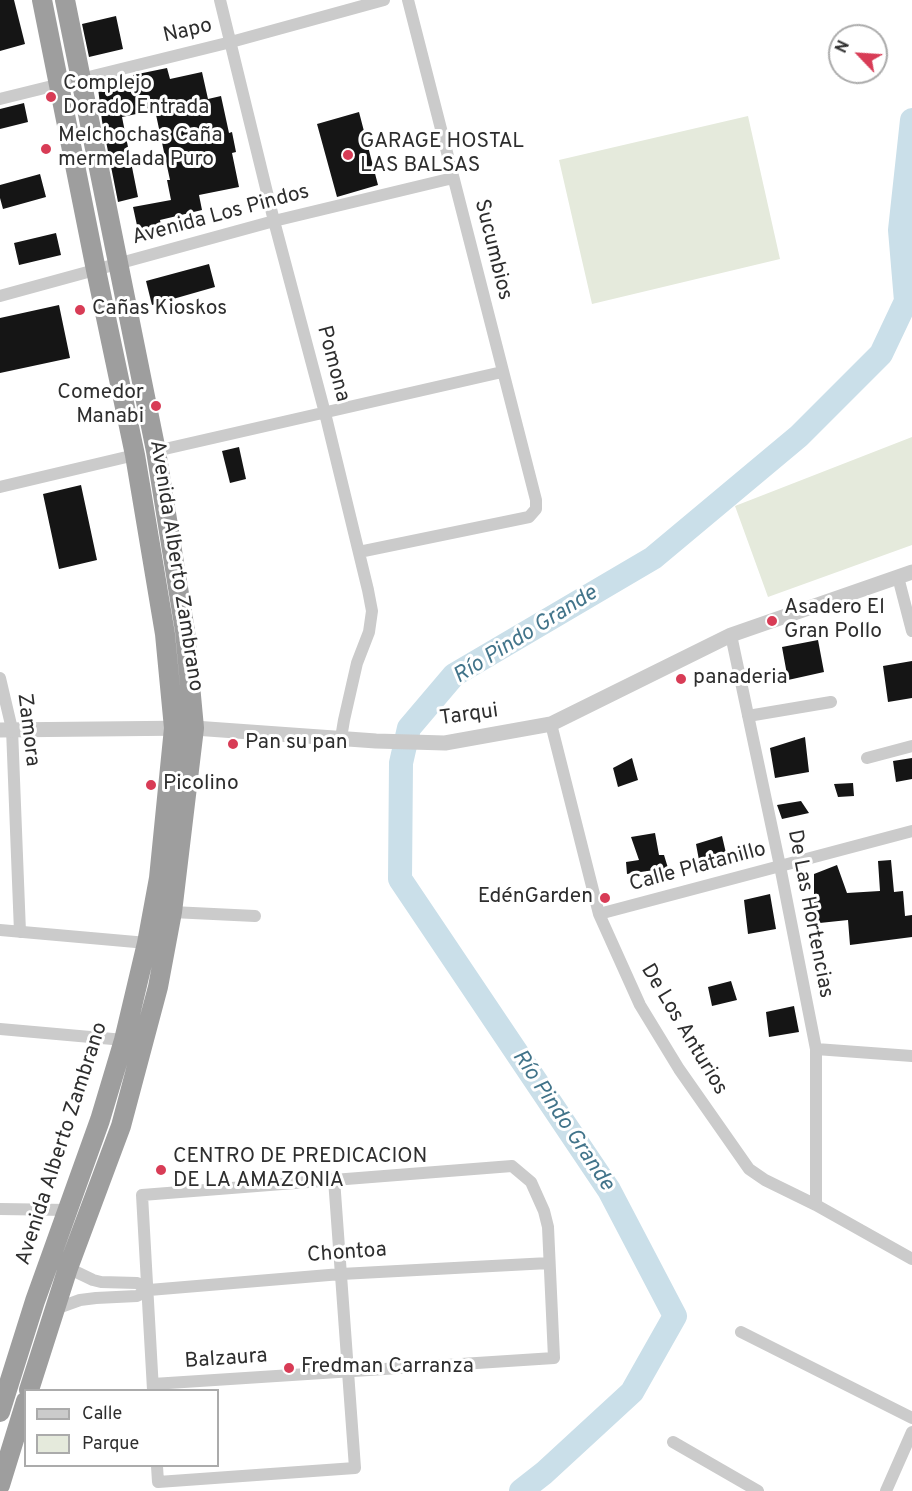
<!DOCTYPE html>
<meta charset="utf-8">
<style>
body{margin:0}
#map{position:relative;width:912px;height:1491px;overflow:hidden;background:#fff;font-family:Overpass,sans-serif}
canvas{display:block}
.legend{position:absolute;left:24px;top:1389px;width:195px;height:78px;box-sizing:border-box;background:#fff;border:2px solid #ababab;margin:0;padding:8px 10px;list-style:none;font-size:18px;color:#2e2e2e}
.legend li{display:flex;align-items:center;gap:12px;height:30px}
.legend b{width:30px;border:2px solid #ababab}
.north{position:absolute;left:828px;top:24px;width:60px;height:60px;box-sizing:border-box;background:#fff;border:2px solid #ababab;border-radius:50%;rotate:295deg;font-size:16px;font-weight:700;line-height:24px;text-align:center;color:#2e2e2e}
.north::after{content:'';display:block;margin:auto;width:21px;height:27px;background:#d83c56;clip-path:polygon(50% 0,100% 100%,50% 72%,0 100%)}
</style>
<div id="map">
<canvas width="912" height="1491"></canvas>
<ul class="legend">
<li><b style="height:8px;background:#cbcbcb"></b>Calle</li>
<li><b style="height:16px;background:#e5eadc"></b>Parque</li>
</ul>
<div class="north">N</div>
</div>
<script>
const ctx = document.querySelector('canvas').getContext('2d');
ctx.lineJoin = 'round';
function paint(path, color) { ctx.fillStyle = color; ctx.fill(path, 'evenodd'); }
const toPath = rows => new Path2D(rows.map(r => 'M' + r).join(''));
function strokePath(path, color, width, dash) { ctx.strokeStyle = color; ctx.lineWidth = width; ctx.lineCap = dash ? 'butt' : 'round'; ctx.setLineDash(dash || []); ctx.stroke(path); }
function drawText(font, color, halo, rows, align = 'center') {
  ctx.font = font + ' Overpass,sans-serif'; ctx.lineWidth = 6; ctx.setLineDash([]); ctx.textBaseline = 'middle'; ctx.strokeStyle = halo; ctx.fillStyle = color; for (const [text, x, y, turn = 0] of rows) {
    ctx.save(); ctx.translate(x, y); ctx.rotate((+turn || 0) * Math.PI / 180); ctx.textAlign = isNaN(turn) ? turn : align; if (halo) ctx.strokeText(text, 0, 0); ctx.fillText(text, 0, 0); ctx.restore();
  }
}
paint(toPath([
 [748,116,780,259,592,304,559,160],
 [912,437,912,545,768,597,735,506]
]), '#e5eadc');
strokePath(toPath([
 [521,1491,544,1473,632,1392,675,1316,609,1190,400,879,401,763,409,728,454,675,653,558,799,436,881,354,906,301,900,230,912,120]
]), '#cadfe9', 24);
paint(toPath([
 [0,0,14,0,25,44,0,51],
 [116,16,123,49,89,57,82,24],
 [167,68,170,79,202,72,208,99,221,96,229,133,232,132,236,152,232,153,239,187,199,195,202,210,160,220,161,225,138,230,133,207,171,200,167,180,170,180,155,110,122,117,138,197,118,202,102,121,98,88,135,82,133,75],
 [24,103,28,122,0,129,0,109],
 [359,112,378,185,337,197,317,124],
 [40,174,46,197,3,209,0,198,0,185],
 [56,233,61,255,19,265,14,243],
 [209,264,215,287,152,305,146,281],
 [59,305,70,358,0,373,0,318],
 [239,447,246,479,230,483,222,451],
 [81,485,97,560,59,569,43,494],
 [818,640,824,672,788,680,782,647],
 [912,661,912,698,888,702,883,666],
 [805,737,809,772,775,778,770,748],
 [632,758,638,780,618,787,613,768],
 [912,758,912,779,896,782,893,761],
 [853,783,854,796,838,797,834,784],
 [801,801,809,813,782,819,777,805],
 [655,833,659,855,664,855,668,868,627,874,626,862,639,860,631,837],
 [722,836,729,866,701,871,696,844],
 [891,860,894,892,903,891,905,916,912,915,912,937,850,945,848,920,810,924,810,902,814,901,814,874,837,865,847,893,880,891,878,861],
 [770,894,776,929,748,934,744,900],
 [731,981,737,1000,712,1006,708,987],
 [794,1006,799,1032,769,1037,766,1012]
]), '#151515');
strokePath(toPath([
 [220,0,274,221,325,413,368,590,372,611,369,632,357,663,344,720,341,738],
 [0,99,231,42,384,0],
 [0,296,274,221,453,178],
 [156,451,502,372],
 [0,487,135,455],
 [359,552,529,517,536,509,536,500,408,0],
 [898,577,912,631],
 [731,635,780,866,816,1049,816,1205],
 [0,678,12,729,20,932],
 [748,716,831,702],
 [551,724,599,914,640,1005,679,1069,749,1169,765,1180,816,1205,912,1259],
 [867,758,912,746],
 [172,912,255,916],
 [599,914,912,831],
 [0,930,147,943],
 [0,1029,124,1040],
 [816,1049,912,1056],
 [0,1209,68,1210],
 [68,1268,93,1280,101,1282,137,1283,149,1290],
 [55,1309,80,1300,96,1298,137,1296,149,1290,341,1274,549,1263],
 [741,1332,912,1418],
 [153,1384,554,1358,548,1227,544,1211,531,1182,512,1166,142,1195,153,1390],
 [673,1442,758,1491],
 [157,1466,158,1482,355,1468,334,1179],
 [886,1491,912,1432]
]), '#cbcbcb', 12);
strokePath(toPath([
 [0,730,194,728,376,741,445,743,551,724,731,635,912,572]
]), '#cbcbcb', 15);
strokePath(toPath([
 [29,1390,68,1268,121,1126,158,987,172,912,194,728,185,631,156,451,65,0],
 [0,1412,35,1301,100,1120,124,1040,147,943,159,878,174,728,165,634,135,455,96,270,42,0],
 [0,1485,26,1401]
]), '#9e9e9e', 20);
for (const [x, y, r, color] of [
 [51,97,6,"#d83c56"],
 [46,149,6,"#d83c56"],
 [348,155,6,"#d83c56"],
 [80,310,6,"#d83c56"],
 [156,406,6,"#d83c56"],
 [772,621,6,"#d83c56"],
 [681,679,6,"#d83c56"],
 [233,744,6,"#d83c56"],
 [151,785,6,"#d83c56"],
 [605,898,6,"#d83c56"],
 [161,1170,6,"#d83c56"],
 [289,1368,6,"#d83c56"]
]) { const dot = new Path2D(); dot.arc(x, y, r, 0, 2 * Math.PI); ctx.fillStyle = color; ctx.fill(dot); strokePath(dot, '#fff', 2); }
drawText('21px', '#2e2e2e', '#fff', [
 ["Napo",188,32,-13],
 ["Avenida Los Pindos",221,216,-15],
 ["Sucumbios",492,250,76],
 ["Pomona",332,364,75],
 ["Avenida Alberto Zambrano",175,566,81],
 ["Tarqui",469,716,-8],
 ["Zamora",27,730,83],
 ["Calle Platanillo",698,868,-15],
 ["De Las Hortencias",809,914,79],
 ["De Los Anturios",683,1030,59],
 ["Avenida Alberto Zambrano",63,1144,-72],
 ["Chontoa",347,1254,-4],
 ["Balzaura",226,1360,-4]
]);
drawText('21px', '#2e2e2e', '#fff', [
 ["Complejo",63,85],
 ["Dorado Entrada",63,109],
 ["Melchochas Caña",58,137],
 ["mermelada Puro",58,161],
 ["GARAGE HOSTAL",360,143],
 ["LAS BALSAS",360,167],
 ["Cañas Kioskos",92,310],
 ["Comedor",144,394,"right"],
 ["Manabi",144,418,"right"],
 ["Asadero El",784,609],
 ["Gran Pollo",784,633],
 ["panaderia",693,679],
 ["Pan su pan",245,744],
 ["Picolino",163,785],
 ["EdénGarden",593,898,"right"],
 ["CENTRO DE PREDICACION",173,1158],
 ["DE LA AMAZONIA",173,1182],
 ["Fredman Carranza",301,1368]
], 'left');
drawText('italic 22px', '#42748a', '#fff', [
 ["Río Pindo Grande",526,636,-32],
 ["Río Pindo Grande",562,1121,56]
]);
</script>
